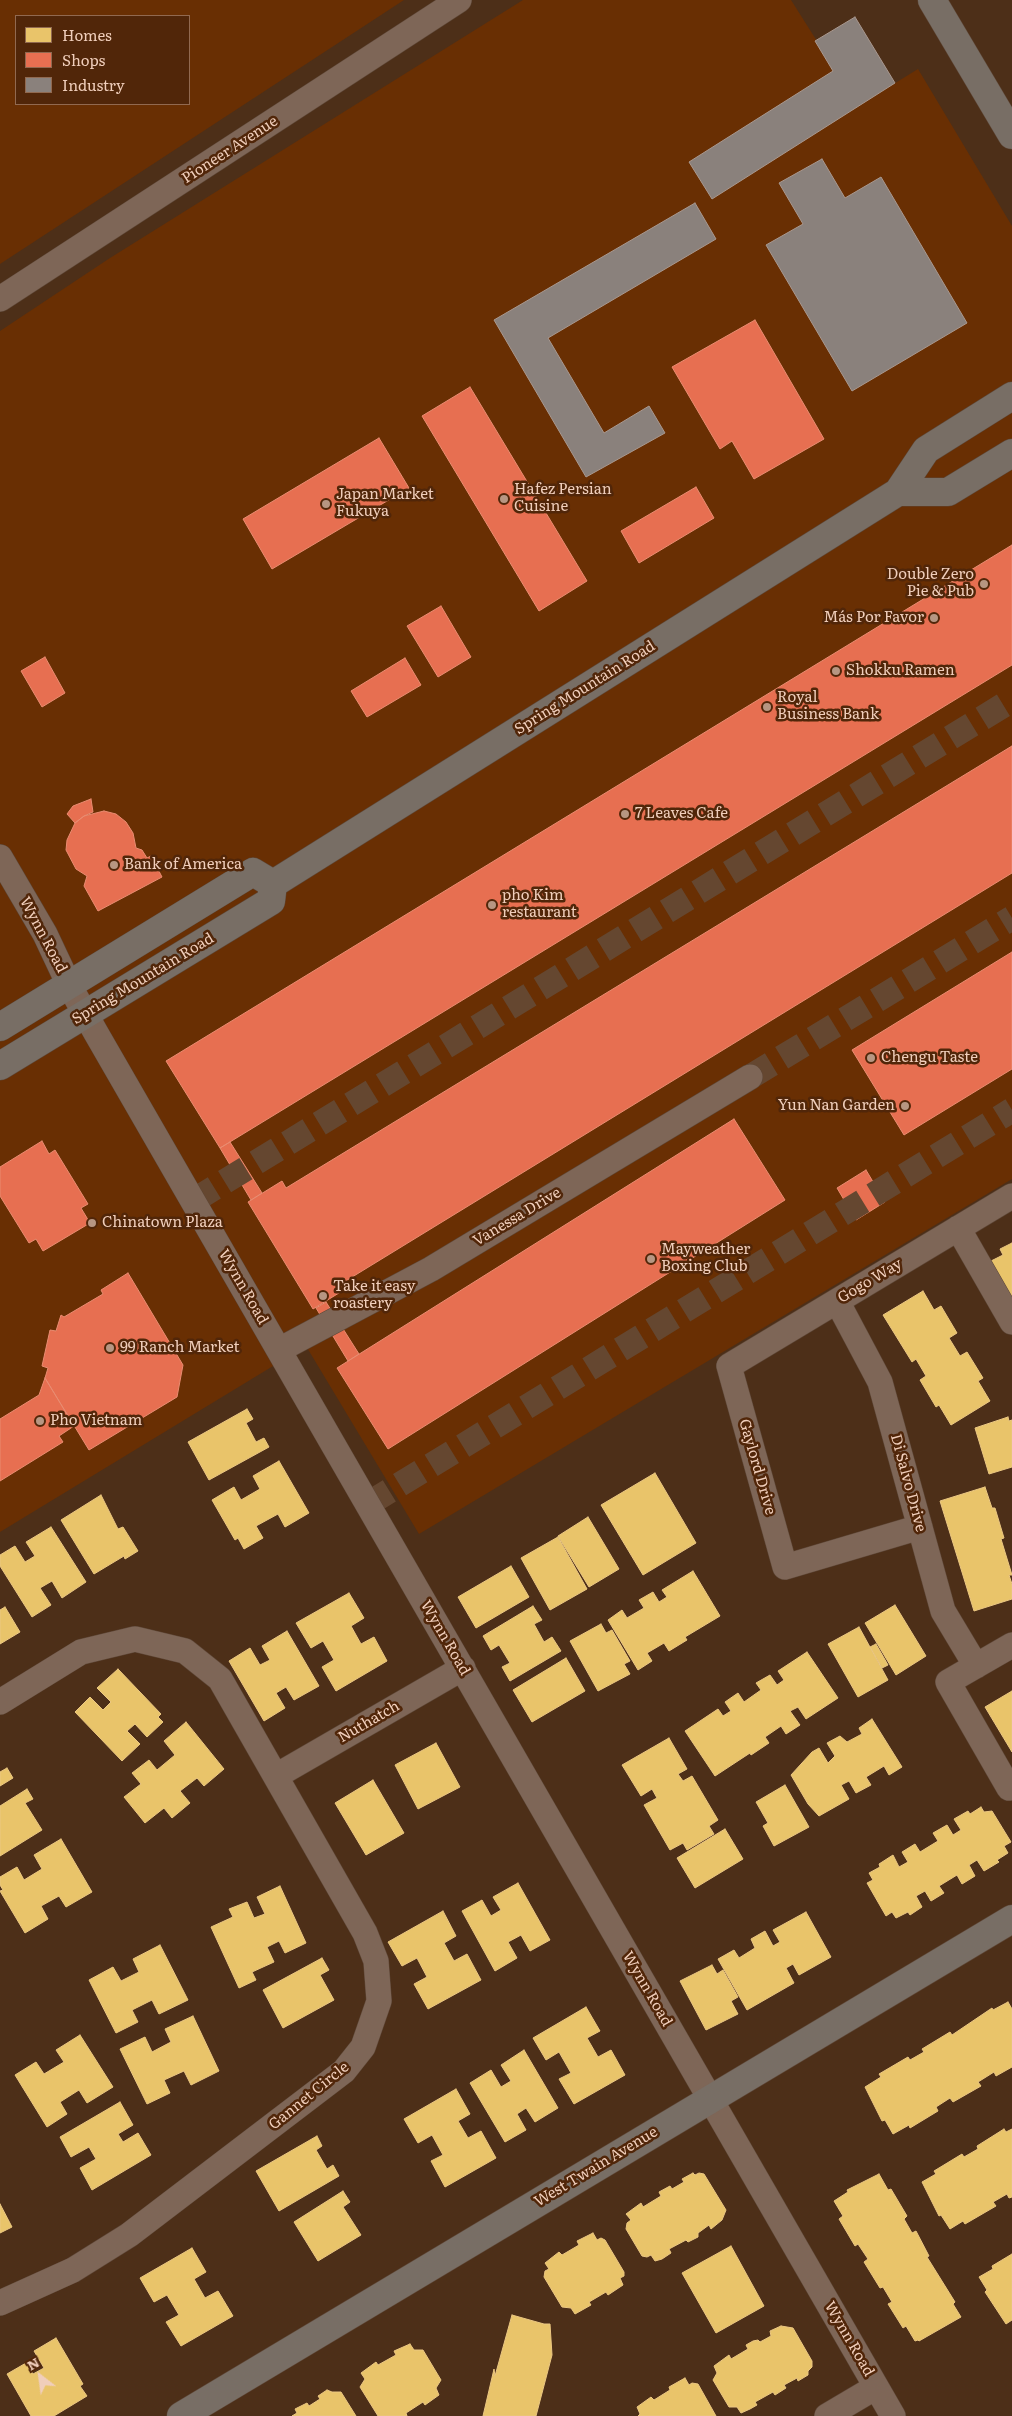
<!DOCTYPE html>
<meta charset="utf-8">
<style>
body{margin:0}
#map{position:relative;width:1012px;height:2416px;overflow:hidden;background:#4d2f18;font-family:Literata,serif}
canvas{display:block}
.legend{position:absolute;left:15px;top:15px;width:175px;height:90px;box-sizing:border-box;background:#512609;border:1px solid #916950;margin:0;padding:6px 9px;list-style:none;font-size:15px;color:#f0cebb}
.legend li{display:flex;align-items:center;gap:10px;height:25px}
.legend b{width:25px;border:1px solid #916950}
.north{position:absolute;left:15px;top:2351px;width:50px;height:50px;-webkit-text-stroke:4px #512609;paint-order:stroke;rotate:330deg;font-size:14px;font-weight:700;line-height:20px;text-align:center;color:#f0cebb}
.north::after{content:'';display:block;margin:auto;width:18px;height:22px;background:#f0cebb;clip-path:polygon(50% 0,100% 100%,50% 72%,0 100%)}
</style>
<div id="map">
<canvas width="1012" height="2416"></canvas>
<ul class="legend">
<li><b style="height:14px;background:#e9c46a"></b>Homes</li>
<li><b style="height:14px;background:#e76f51"></b>Shops</li>
<li><b style="height:14px;background:#8a817c"></b>Industry</li>
</ul>
<div class="north">N</div>
</div>
<script>
const ctx = document.querySelector('canvas').getContext('2d');
ctx.lineJoin = 'round';
function paint(path, color) { ctx.fillStyle = color; ctx.fill(path, 'evenodd'); }
const toPath = rows => new Path2D(rows.map(r => 'M' + r).join(''));
function strokePath(path, color, width, dash) { ctx.strokeStyle = color; ctx.lineWidth = width; ctx.lineCap = dash ? 'butt' : 'round'; ctx.setLineDash(dash || []); ctx.stroke(path); }
function drawText(font, color, halo, rows, align = 'center') {
  ctx.font = font + ' Literata,serif'; ctx.lineWidth = 5; ctx.setLineDash([]); ctx.textBaseline = 'middle'; ctx.strokeStyle = halo; ctx.fillStyle = color; for (const [text, x, y, turn = 0] of rows) {
    ctx.save(); ctx.translate(x, y); ctx.rotate((+turn || 0) * Math.PI / 180); ctx.textAlign = isNaN(turn) ? turn : align; if (halo) ctx.strokeText(text, 0, 0); ctx.fillText(text, 0, 0); ctx.restore();
  }
}
paint(toPath([
 [0,0,404,0,0,264],
 [16,16,189,16,189,104,16,104],
 [523,0,791,0,858,106,918,69,1012,226,1012,1179,419,1534,306,1346,0,1532,0,331,110,258]
]), '#692f03');
const homes = toPath([
 [1012,1243,1012,1303,985,1264,1003,1255,1000,1249,1012,1243],
 [923,1291,934,1310,941,1306,957,1333,949,1338,960,1356,967,1352,983,1378,978,1381,990,1401,951,1425,939,1405,936,1407,920,1380,926,1376,916,1359,912,1362,883,1315,923,1291],
 [247,1409,253,1419,246,1423,256,1442,264,1438,269,1447,209,1480,188,1442,247,1409],
 [1008,1417,1009,1421,1012,1420,1012,1467,989,1474,975,1428,1008,1417],
 [279,1461,309,1513,285,1527,278,1514,256,1526,263,1538,244,1549,238,1538,235,1540,212,1500,234,1487,241,1500,260,1489,253,1476,279,1461],
 [655,1473,696,1543,643,1575,601,1505,655,1473],
 [985,1487,992,1508,995,1508,1004,1538,1001,1539,1012,1575,1009,1575,1012,1584,1012,1599,974,1611,940,1501,985,1487],
 [101,1495,118,1529,123,1527,138,1551,125,1559,124,1556,94,1574,61,1520,101,1495],
 [588,1517,619,1569,589,1587,558,1536,588,1517],
 [51,1527,86,1582,62,1598,52,1581,40,1588,51,1605,32,1617,0,1566,0,1555,15,1546,25,1562,35,1556,26,1542,51,1527],
 [558,1537,587,1589,550,1610,521,1558,558,1537],
 [511,1566,529,1597,476,1628,458,1597,511,1566],
 [693,1571,720,1616,685,1637,687,1640,669,1651,664,1643,647,1653,652,1661,638,1670,608,1620,622,1610,627,1618,644,1608,639,1600,653,1592,659,1602,667,1597,662,1590,693,1571],
 [349,1593,364,1618,351,1626,361,1644,374,1637,387,1661,336,1691,322,1667,334,1660,323,1641,311,1648,296,1623,349,1593],
 [895,1605,926,1656,896,1675,865,1623,895,1605],
 [533,1606,542,1620,534,1624,544,1642,552,1637,561,1651,510,1681,502,1667,510,1663,499,1645,491,1650,483,1636,533,1606],
 [5,1607,20,1632,0,1644,0,1610,5,1607],
 [601,1624,606,1633,612,1630,630,1661,624,1664,630,1674,598,1691,570,1641,601,1624],
 [859,1627,888,1680,858,1697,828,1644,859,1627],
 [287,1631,319,1686,294,1700,286,1687,276,1693,285,1708,264,1721,229,1661,250,1648,260,1665,270,1660,262,1646,287,1631],
 [876,1644,888,1665,882,1668,870,1647,876,1644],
 [807,1652,838,1698,806,1719,798,1707,790,1711,800,1725,786,1734,781,1726,765,1737,769,1743,751,1755,750,1753,715,1776,685,1731,718,1709,723,1716,731,1711,725,1702,738,1693,744,1702,761,1690,756,1683,770,1675,777,1685,784,1680,778,1671,807,1652],
 [566,1658,585,1691,532,1722,513,1690,566,1658],
 [118,1669,161,1714,158,1717,163,1722,147,1737,135,1724,127,1731,140,1744,122,1761,75,1712,90,1697,103,1710,111,1702,97,1688,118,1669],
 [1012,1691,1012,1752,985,1707,1012,1691],
 [872,1719,902,1767,889,1775,884,1766,866,1777,871,1785,856,1793,849,1781,841,1785,849,1799,819,1816,808,1804,791,1775,812,1752,819,1748,828,1763,835,1756,827,1743,840,1736,847,1742,862,1734,859,1728,872,1719],
 [186,1722,224,1769,204,1786,197,1778,180,1791,190,1803,172,1818,164,1808,145,1823,124,1797,141,1784,132,1773,149,1760,157,1770,175,1755,164,1741,186,1722],
 [669,1738,687,1769,678,1774,683,1781,692,1776,718,1820,709,1826,714,1834,687,1850,683,1843,670,1850,644,1805,657,1798,652,1789,641,1796,622,1765,669,1738],
 [436,1743,460,1787,418,1809,395,1765,436,1743],
 [7,1768,13,1778,0,1786,0,1772,7,1768],
 [373,1780,404,1833,366,1855,335,1803,373,1780],
 [785,1785,809,1827,774,1846,763,1826,768,1823,756,1802,785,1785],
 [27,1789,33,1799,25,1803,42,1830,0,1856,0,1806,27,1789],
 [981,1807,984,1812,992,1811,1011,1842,1004,1846,1008,1853,997,1860,999,1862,984,1871,977,1860,969,1865,975,1876,962,1884,957,1875,939,1886,944,1893,931,1901,925,1891,916,1896,922,1907,910,1915,908,1912,896,1918,892,1912,886,1916,867,1883,873,1880,869,1873,880,1867,879,1864,893,1855,899,1867,908,1862,902,1852,915,1844,920,1852,938,1841,933,1833,947,1825,953,1835,961,1830,954,1819,968,1811,970,1814,981,1807],
 [725,1829,743,1859,695,1888,677,1858,725,1829],
 [61,1839,92,1892,66,1907,59,1896,41,1906,48,1919,25,1933,0,1891,3,1890,0,1885,0,1877,17,1867,24,1880,42,1869,34,1855,61,1839],
 [518,1883,550,1940,530,1951,521,1935,508,1942,517,1958,495,1971,462,1911,482,1900,491,1916,501,1910,493,1897,518,1883],
 [280,1886,306,1943,285,1953,279,1941,267,1947,274,1962,252,1972,256,1980,239,1988,211,1927,233,1917,229,1909,247,1902,254,1918,265,1914,257,1897,280,1886],
 [443,1911,456,1936,444,1943,454,1961,467,1954,481,1980,428,2009,414,1984,427,1977,417,1958,402,1966,388,1942,443,1911],
 [806,1912,831,1957,799,1975,793,1964,786,1968,794,1983,747,2010,718,1959,734,1950,739,1958,755,1948,751,1939,765,1931,773,1946,780,1942,773,1930,806,1912],
 [160,1945,188,2000,159,2014,152,2000,132,2010,138,2022,116,2033,89,1980,113,1967,121,1981,139,1972,133,1959,160,1945],
 [322,1958,329,1970,320,1975,334,2000,283,2028,263,1990,322,1958],
 [712,1965,717,1974,723,1970,738,1997,731,2001,738,2014,706,2030,680,1981,712,1965],
 [1008,2002,1012,2009,1012,2067,996,2076,994,2072,978,2082,981,2086,953,2102,950,2098,936,2107,938,2111,910,2128,909,2125,893,2134,885,2120,882,2121,865,2087,881,2077,879,2074,908,2057,910,2060,924,2052,922,2049,950,2032,952,2035,992,2008,993,2010,1008,2002],
 [586,2007,600,2031,587,2038,598,2057,611,2050,625,2075,574,2104,559,2079,571,2073,559,2052,546,2060,533,2038,586,2007],
 [193,2016,219,2071,191,2085,184,2071,164,2080,170,2093,147,2104,120,2049,145,2037,152,2052,171,2042,165,2029,193,2016],
 [80,2035,113,2087,87,2103,79,2090,60,2102,67,2114,47,2127,15,2075,36,2062,44,2074,64,2062,56,2050,80,2035],
 [524,2050,558,2108,535,2122,526,2108,517,2114,526,2130,505,2142,470,2083,491,2070,501,2087,511,2081,501,2065,524,2050],
 [456,2089,470,2114,458,2121,468,2138,481,2131,496,2158,445,2187,431,2161,443,2155,432,2135,418,2143,404,2119,456,2089],
 [120,2102,133,2125,118,2134,123,2142,138,2133,151,2155,92,2190,80,2168,96,2159,89,2147,71,2157,60,2137,120,2102],
 [1004,2129,1006,2132,1012,2129,1012,2197,1009,2198,1007,2194,993,2202,996,2206,965,2224,963,2221,950,2229,941,2215,939,2216,922,2182,936,2174,934,2171,962,2154,964,2157,978,2149,977,2146,1004,2129],
 [317,2136,322,2146,316,2150,327,2169,333,2165,339,2176,279,2211,256,2171,317,2136],
 [693,2173,695,2175,699,2173,704,2174,726,2210,722,2220,711,2229,709,2225,698,2233,698,2237,688,2242,686,2240,669,2249,671,2253,662,2259,655,2261,651,2255,647,2257,642,2256,626,2229,627,2223,631,2220,626,2214,641,2203,643,2207,661,2196,659,2192,670,2186,672,2189,684,2182,682,2179,693,2173],
 [879,2174,888,2190,891,2189,907,2216,904,2219,912,2233,916,2231,929,2256,927,2257,955,2302,953,2304,961,2317,919,2341,918,2340,915,2341,906,2326,903,2328,888,2304,892,2302,883,2287,880,2288,864,2262,868,2259,858,2244,855,2246,839,2219,843,2216,834,2201,848,2192,847,2190,879,2174],
 [343,2191,350,2202,343,2207,361,2235,318,2261,294,2222,343,2191],
 [0,2204,12,2227,0,2233,0,2204],
 [593,2233,597,2240,601,2238,605,2240,624,2272,624,2276,620,2278,623,2285,608,2295,606,2292,589,2302,591,2305,575,2314,571,2308,562,2307,544,2277,545,2271,549,2269,545,2263,559,2252,562,2255,579,2245,577,2241,593,2233],
 [731,2246,764,2306,716,2333,682,2273,731,2246],
 [192,2248,206,2272,194,2279,205,2298,218,2291,233,2316,181,2346,166,2322,179,2315,167,2295,154,2302,140,2278,192,2248],
 [1012,2254,1012,2320,1006,2324,985,2292,987,2290,979,2277,993,2269,992,2266,1012,2254],
 [512,2315,544,2324,550,2324,552,2355,536,2416,483,2416,494,2369,495,2376,512,2315],
 [781,2326,793,2328,812,2361,812,2367,808,2371,808,2375,798,2381,797,2378,784,2385,786,2388,775,2395,773,2392,755,2402,757,2405,750,2409,741,2413,737,2407,729,2407,713,2380,717,2373,714,2366,729,2355,731,2359,748,2349,746,2345,753,2341,758,2340,760,2342,771,2336,770,2331,781,2326],
 [56,2338,83,2384,80,2386,87,2396,54,2416,31,2416,7,2374,26,2363,33,2374,44,2368,34,2351,56,2338],
 [410,2344,414,2350,423,2350,441,2380,436,2388,439,2395,425,2405,423,2402,406,2413,407,2416,378,2416,360,2387,365,2379,361,2373,376,2362,378,2365,396,2355,394,2351,410,2344],
 [685,2378,689,2385,692,2383,698,2384,716,2416,638,2416,640,2414,637,2407,651,2397,654,2400,670,2390,669,2387,685,2378],
 [327,2390,332,2392,341,2392,356,2416,292,2416,297,2413,295,2409,307,2403,309,2406,320,2399,318,2396,327,2390]
]);
paint(homes, '#e9c46a');
strokePath(homes, '#ebc782', 1);
const shops = toPath([
 [755,320,824,439,754,479,732,441,720,449,672,367,755,320],
 [470,387,587,581,539,611,422,416,470,387],
 [379,438,409,488,272,569,243,519,379,438],
 [696,487,714,518,639,563,621,531,696,487],
 [1012,545,1012,665,220,1148,166,1061,1012,545],
 [441,606,471,657,438,677,407,626,441,606],
 [45,657,65,693,42,707,21,671,45,657],
 [405,658,421,685,367,717,351,691,405,658],
 [1012,746,1012,873,344,1282,347,1288,313,1309,248,1202,282,1181,286,1188,1012,746],
 [91,799,93,812,84,816,75,823,67,814,73,806,91,799],
 [104,811,116,814,126,822,133,833,136,848,142,850,147,858,151,856,162,877,98,911,84,886,87,876,76,869,66,850,67,840,75,823,84,816,104,811],
 [1012,952,1012,1069,904,1135,852,1050,1012,952],
 [734,1119,785,1200,388,1449,337,1368,734,1119],
 [42,1141,49,1154,55,1150,88,1204,81,1208,90,1223,43,1251,36,1239,29,1243,0,1196,0,1167,42,1141],
 [230,1142,262,1193,251,1200,220,1148,230,1142],
 [866,1170,885,1202,856,1220,837,1188,866,1170],
 [128,1273,183,1365,177,1397,89,1450,45,1378,48,1368,42,1366,50,1330,56,1331,61,1315,64,1317,103,1294,101,1290,128,1273],
 [326,1302,359,1354,348,1361,316,1308,326,1302],
 [45,1378,74,1426,59,1436,63,1442,0,1481,0,1419,39,1395,45,1378]
]);
paint(shops, '#e76f51');
strokePath(shops, '#ea8c71', 1);
const industry = toPath([
 [855,17,895,83,712,199,689,162,833,71,815,41,855,17],
 [822,159,845,198,881,177,967,323,852,391,766,245,803,224,779,183,822,159],
 [695,203,716,239,548,338,604,433,649,406,665,433,586,477,494,320,695,203]
]);
paint(industry, '#8a817c');
strokePath(industry, '#a9988f', 1);
strokePath(toPath([
 [750,1077,1012,918],
 [193,1201,1012,700],
 [368,1504,1012,1110]
]), '#654730', 25, [25, 12]);
const minor = toPath([
 [0,299,459,0],
 [0,857,45,934,69,985,96,1033,893,2416],
 [958,1228,1012,1322],
 [837,1301,880,1382,943,1611,976,1666],
 [279,1350,431,1269,750,1077],
 [920,1527,785,1567,729,1366,1012,1196],
 [1012,1645,948,1682,1009,1788,1012,1787],
 [0,1702,81,1652,135,1639,185,1651,220,1679,365,1933,376,1961,379,2001,363,2047,344,2071,129,2235,73,2270,0,2303],
 [276,1776,463,1668],
 [827,2416,876,2387]
]);
const major = toPath([
 [932,0,1012,135],
 [898,492,948,492,1012,453],
 [273,884,898,492,926,450,1012,396],
 [0,1027,253,872,273,884],
 [0,1066,271,901,273,884],
 [181,2416,1012,1919]
]);
strokePath(minor, '#5e4737', 26);
strokePath(major, '#5e4737', 29);
strokePath(minor, '#7e6657', 25);
strokePath(major, '#786e65', 28);
for (const [x, y, r, color] of [
 [504,499,5,"#b79682"],
 [326,504,5,"#b79682"],
 [984,584,5,"#b79682"],
 [934,618,5,"#b79682"],
 [836,671,5,"#b79682"],
 [767,707,5,"#b79682"],
 [625,814,5,"#b79682"],
 [114,865,5,"#b79682"],
 [492,905,5,"#b79682"],
 [871,1058,5,"#b79682"],
 [905,1106,5,"#b79682"],
 [92,1223,5,"#b79682"],
 [651,1259,5,"#b79682"],
 [323,1296,5,"#b79682"],
 [110,1348,5,"#b79682"],
 [40,1421,5,"#b79682"]
]) { const dot = new Path2D(); dot.arc(x, y, r, 0, 2 * Math.PI); ctx.fillStyle = color; ctx.fill(dot); strokePath(dot, '#512609', 2); }
drawText('15px', '#f0cebb', '#512609', [
 ["Pioneer Avenue",230,150,-33],
 ["Spring Mountain Road",585,688,-32],
 ["Wynn Road",43,935,62],
 ["Spring Mountain Road",143,979,-31],
 ["Vanessa Drive",517,1217,-31],
 ["Gogo Way",870,1281,-31],
 ["Wynn Road",243,1287,60],
 ["Gaylord Drive",757,1467,74],
 ["Di Salvo Drive",908,1483,75],
 ["Wynn Road",445,1638,60],
 ["Nuthatch",369,1722,-30],
 ["Wynn Road",647,1989,60],
 ["Gannet Circle",309,2096,-39],
 ["West Twain Avenue",596,2167,-31],
 ["Wynn Road",849,2339,60]
]);
drawText('15px', '#f0cebb', '#512609', [
 ["Hafez Persian",514,490],
 ["Cuisine",514,507],
 ["Japan Market",336,495],
 ["Fukuya",336,512],
 ["Double Zero",974,575,"right"],
 ["Pie & Pub",974,592,"right"],
 ["Más Por Favor",924,618,"right"],
 ["Shokku Ramen",846,671],
 ["Royal",777,698],
 ["Business Bank",777,715],
 ["7 Leaves Cafe",635,814],
 ["Bank of America",124,865],
 ["pho Kim",502,896],
 ["restaurant",502,913],
 ["Chengu Taste",881,1058],
 ["Yun Nan Garden",895,1106,"right"],
 ["Chinatown Plaza",102,1223],
 ["Mayweather",661,1250],
 ["Boxing Club",661,1267],
 ["Take it easy",333,1287],
 ["roastery",333,1304],
 ["99 Ranch Market",120,1348],
 ["Pho Vietnam",50,1421]
], 'left');
</script>
